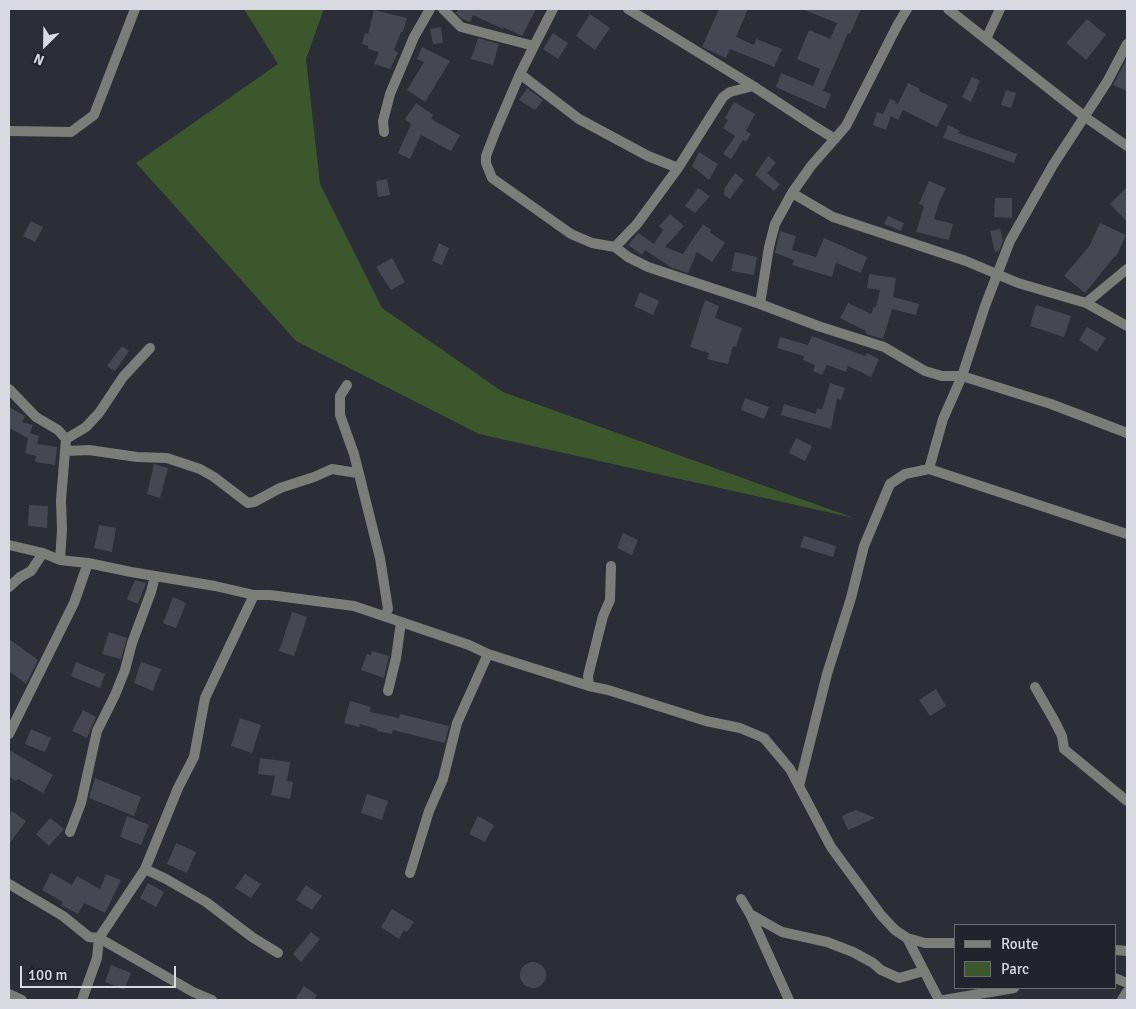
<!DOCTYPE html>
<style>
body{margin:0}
#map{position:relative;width:1136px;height:1009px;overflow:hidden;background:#2b2d37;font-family:Signika,sans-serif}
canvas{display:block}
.frame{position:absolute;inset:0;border:10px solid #d9dae1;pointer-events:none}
.legend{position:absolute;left:954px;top:924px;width:162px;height:65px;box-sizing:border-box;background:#21232d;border:1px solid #6b6c75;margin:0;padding:6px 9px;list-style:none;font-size:15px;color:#d9dae1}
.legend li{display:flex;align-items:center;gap:10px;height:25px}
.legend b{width:25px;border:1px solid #6b6c75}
.north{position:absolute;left:20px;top:20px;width:50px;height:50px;-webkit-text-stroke:4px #21232d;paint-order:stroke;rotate:203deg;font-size:14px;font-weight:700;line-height:20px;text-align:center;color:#d9dae1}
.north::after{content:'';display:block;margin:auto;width:18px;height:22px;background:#d9dae1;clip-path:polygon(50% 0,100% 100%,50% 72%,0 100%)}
.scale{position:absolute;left:20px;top:966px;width:156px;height:22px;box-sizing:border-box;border:2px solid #d9dae1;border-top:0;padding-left:6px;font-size:15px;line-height:18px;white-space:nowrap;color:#d9dae1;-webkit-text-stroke:4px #21232d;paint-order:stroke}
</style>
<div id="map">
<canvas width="1136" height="1009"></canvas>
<div class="frame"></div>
<ul class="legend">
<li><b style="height:6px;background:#7a7d78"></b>Route</li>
<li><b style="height:14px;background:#3d572d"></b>Parc</li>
</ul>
<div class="north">N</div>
<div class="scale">100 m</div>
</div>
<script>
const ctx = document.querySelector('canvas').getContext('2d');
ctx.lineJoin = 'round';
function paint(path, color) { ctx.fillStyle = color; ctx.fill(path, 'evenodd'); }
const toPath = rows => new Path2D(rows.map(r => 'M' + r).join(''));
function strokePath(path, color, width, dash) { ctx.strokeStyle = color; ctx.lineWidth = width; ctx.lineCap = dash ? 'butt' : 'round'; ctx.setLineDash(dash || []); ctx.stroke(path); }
paint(toPath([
 [244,9,324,9,306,59,320,184,382,308,503,392,854,518,479,434,296,341,136,163,278,64]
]), '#3d572d');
paint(toPath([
 [458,9,536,9,522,36,503,27,503,29,473,15,470,22,462,19,456,13],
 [719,9,748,9,736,37,754,45,756,39,782,49,774,67,730,49,726,58,702,47],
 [802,9,861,9,850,34,848,33,823,91,831,94,825,109,776,87,781,73,813,86,820,69,797,59,809,30,830,39,837,23],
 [374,10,407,18,403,32,401,32,394,50,398,53,390,69,374,64,379,52,368,49,368,46,362,44,365,33,368,34],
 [590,14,610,28,595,50,576,36],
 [1087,19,1106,35,1086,60,1066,43],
 [441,27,443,43,433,44,430,29],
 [553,33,568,43,558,59,543,49],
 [478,38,499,44,493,65,471,59],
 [422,47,450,61,425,102,407,90,424,62,417,59],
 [1127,58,1127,91,1113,85],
 [972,77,980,81,971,102,962,97],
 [908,83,920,89,919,91,948,105,937,127,903,110,898,120,891,116,886,130,873,125,877,112,883,114,890,99,896,101,895,103,898,104],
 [527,88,543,100,535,110,519,100],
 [1006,90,1016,93,1011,108,1001,105],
 [734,102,755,114,746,131,751,134,746,142,743,140,731,159,723,154,735,136,723,128,728,120,725,118],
 [416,103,433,115,431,119,460,135,451,151,421,135,410,159,398,153,411,124,405,119],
 [948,125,960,131,958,133,1017,154,1014,163,943,138],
 [699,152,718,164,709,180,692,166],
 [768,156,776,163,767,173,780,184,774,191,755,175],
 [735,173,744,180,730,199,723,194,725,190,724,189],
 [387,179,390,195,378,197,376,181],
 [929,181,946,188,942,197,941,197,934,219,953,224,949,240,916,232,924,206,919,204],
 [1127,187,1127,222,1110,204],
 [698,188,710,196,695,213,685,206],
 [995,198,1012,198,1012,218,994,217],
 [670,214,684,226,665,247,683,254,703,224,711,230,710,232,725,243,712,262,697,252,688,273,672,268,645,250,642,255,628,245,638,233,654,244,663,230,659,226],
 [888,216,904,223,901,231,884,224],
 [31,221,43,227,35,242,23,236],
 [1100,223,1126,235,1116,257,1115,256,1085,293,1064,276,1090,245],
 [1000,229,1003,241,999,251,995,252,990,231],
 [780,231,796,236,792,250,816,257,824,238,867,257,861,273,836,263,832,277,792,265,794,260,775,253],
 [439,243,449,248,442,265,432,261],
 [735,252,757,257,754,275,731,271],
 [392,258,405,282,391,290,376,267],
 [869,274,896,278,893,297,919,304,916,315,892,309,883,339,866,334,866,331,840,318,848,303,871,314,874,307,876,307,880,290,867,288],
 [640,292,659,301,653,315,634,306],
 [705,300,719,306,715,318,742,328,736,347,733,346,728,364,707,359,709,353,690,347],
 [1036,305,1071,316,1064,337,1030,326],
 [1087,327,1106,338,1097,352,1079,340],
 [812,336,865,356,867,353,879,359,871,377,848,366,846,372,827,365,822,375,813,371,815,365,803,360,804,356,777,348,780,337,808,345],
 [122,346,129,351,115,371,107,366],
 [830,383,845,388,841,400,837,399,831,429,781,415,784,404,816,414,817,408,822,410],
 [745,398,769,407,764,419,741,410],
 [9,407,25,416,22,422,33,425,30,433,39,436,37,444,57,447,55,465,35,462,36,456,25,453,28,438,9,428],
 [796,438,812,446,805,461,789,453],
 [154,464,168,468,160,498,147,494],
 [29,505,48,506,47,528,28,526],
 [99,525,116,528,112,552,94,548],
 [623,533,638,540,632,555,617,548],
 [804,536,836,546,833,557,800,547],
 [135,580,146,583,138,604,127,599],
 [173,597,186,603,176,628,163,623],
 [292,612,307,617,294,656,279,651],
 [109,632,127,638,121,659,102,654],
 [9,639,38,660,26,684,9,671],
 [372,651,389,656,384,678,361,670,367,654,371,655],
 [76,662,105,674,100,688,71,676],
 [141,662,161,669,153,691,134,683],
 [936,689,946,706,930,716,919,700],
 [350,701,371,707,370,712,399,718,400,714,449,726,445,743,393,730,392,734,377,731,377,729,360,724,359,727,344,723],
 [83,710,96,717,87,738,72,731],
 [240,718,261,725,252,753,231,746],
 [31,729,51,738,45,752,25,744],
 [9,750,53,775,43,793,18,779,16,781,9,777],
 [260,758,290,762,287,781,293,782,290,799,271,795,275,776,258,774],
 [95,778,141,797,134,816,89,798],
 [367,794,388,801,382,820,361,813],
 [856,810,875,818,848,830,842,816],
 [12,811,26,821,9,844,9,815],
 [127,816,149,825,141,845,120,837],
 [478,816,494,825,485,842,469,834],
 [50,818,64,829,49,846,36,834],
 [176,843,196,852,187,873,167,864],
 [51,873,72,885,77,876,100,889,106,874,121,880,105,913,84,903,78,914,61,905,63,902,42,890],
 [245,874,261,884,251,898,235,888],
 [148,883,164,892,156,907,140,898],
 [306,885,322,896,312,910,296,900],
 [392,909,414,922,407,932,404,930,399,939,381,927],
 [311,932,320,939,301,962,293,954],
 '520 975a13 13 0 1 1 26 0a13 13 0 1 1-26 0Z',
 [111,965,131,973,124,990,105,982],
 [304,986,317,995,314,1000,295,1000]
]), '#454853');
strokePath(toPath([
 [443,9,461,27,534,46,553,9],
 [628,9,753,86,814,126,835,139],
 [948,9,1085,117,1127,146],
 [986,39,1000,9],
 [1127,44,1107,82,1053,165,1010,241,985,306,962,376,943,419,929,469,1127,534],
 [534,46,520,74,496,130,486,156,486,163,492,178,571,234,592,243,615,247,628,257,648,267,760,304,818,326,884,347,925,371,942,376,962,376,1051,404,1127,433],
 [520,74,579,119,648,156,678,168],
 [9,131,71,132,94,115,135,9],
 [384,132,383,121,390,94,414,37,430,9],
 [792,193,833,217,966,261,1018,283,1086,303,1127,326],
 [615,247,637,224,678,168,723,97,730,92,753,86],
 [1086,303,1127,269],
 [760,304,769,247,775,224,792,193,811,166,846,126,898,24,907,9],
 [347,385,340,396,340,415,354,454,380,558,388,609,385,616],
 [9,389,36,417,58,430,66,439,61,500,62,530,60,560],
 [66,439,86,427,99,413,123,377,150,348],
 [66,451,89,450,137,457,167,458,200,469,214,477,248,503,254,502,280,488,314,477,332,469,357,473],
 [9,545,43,553,60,560,88,563,131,572,215,586,254,595,270,595,354,606,469,645,488,654,589,686,608,690,706,721,740,728,764,738,790,769,831,847,881,915,895,930,907,938,925,943,955,943],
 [9,587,20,577,31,571,43,553],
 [589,686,588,676,603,616,610,600,611,566],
 [1035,687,1054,720,1062,736,1064,749,1127,801],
 [388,691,396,658,401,622],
 [9,734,74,603,88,563],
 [799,786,827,674,851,598,864,546,890,484,905,474,929,469],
 [70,832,81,803,97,731,115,695,125,670,132,643,151,592,155,576],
 [145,869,166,879,206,902,252,937,278,953],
 [410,873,429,811,443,779,457,723,488,654],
 [9,884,63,916,89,937,99,938,97,958,82,1000],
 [741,899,750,914,782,932,827,942,853,952,873,963,881,970,899,978,924,971],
 [750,914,789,1000],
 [907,938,939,1000],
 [1115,950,1127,951],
 [1115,978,1127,983],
 [9,994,22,1000],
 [212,1000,193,992,99,938,145,869,178,788,194,757,205,698,254,595],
 [944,1000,1014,988],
 [1122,1000,1127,992]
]), '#7a7d78', 10);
</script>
